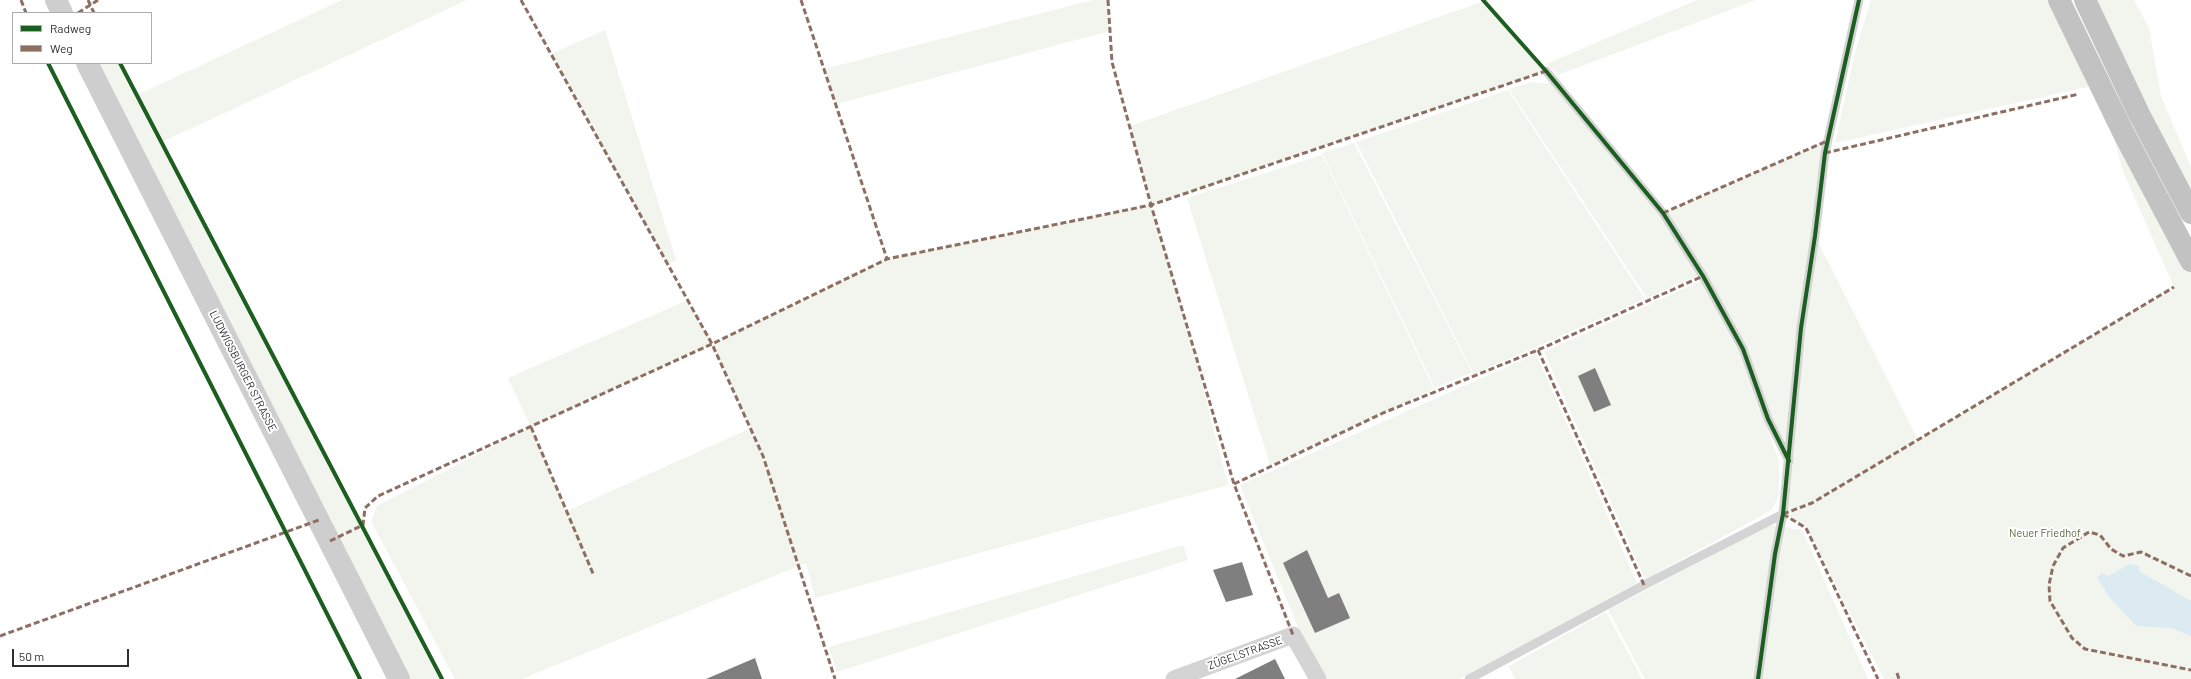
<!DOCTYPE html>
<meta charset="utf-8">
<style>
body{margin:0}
#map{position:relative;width:2191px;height:679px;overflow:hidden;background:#fff;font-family:Barlow,sans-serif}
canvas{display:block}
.legend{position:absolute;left:12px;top:12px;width:140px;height:52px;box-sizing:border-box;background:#fff;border:1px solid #acacac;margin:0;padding:5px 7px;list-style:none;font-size:12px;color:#303030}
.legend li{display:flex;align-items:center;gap:8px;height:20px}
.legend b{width:20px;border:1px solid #acacac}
.scale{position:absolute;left:12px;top:649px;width:117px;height:18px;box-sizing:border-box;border:2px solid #303030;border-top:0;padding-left:5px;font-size:12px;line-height:14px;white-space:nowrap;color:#303030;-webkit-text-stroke:3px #fff;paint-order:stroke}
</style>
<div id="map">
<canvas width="2191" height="679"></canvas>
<ul class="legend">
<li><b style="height:5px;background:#1b5e20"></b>Radweg</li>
<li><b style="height:5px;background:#8d6e63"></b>Weg</li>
</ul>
<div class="scale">50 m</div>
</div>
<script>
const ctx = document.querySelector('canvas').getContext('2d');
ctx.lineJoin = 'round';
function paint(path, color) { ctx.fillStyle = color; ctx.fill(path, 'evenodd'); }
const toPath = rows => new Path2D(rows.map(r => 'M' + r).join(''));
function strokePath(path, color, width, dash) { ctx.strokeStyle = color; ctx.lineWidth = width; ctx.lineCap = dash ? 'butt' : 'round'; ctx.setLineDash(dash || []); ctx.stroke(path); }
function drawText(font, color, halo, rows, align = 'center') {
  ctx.font = font + ' Barlow,sans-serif'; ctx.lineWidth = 4; ctx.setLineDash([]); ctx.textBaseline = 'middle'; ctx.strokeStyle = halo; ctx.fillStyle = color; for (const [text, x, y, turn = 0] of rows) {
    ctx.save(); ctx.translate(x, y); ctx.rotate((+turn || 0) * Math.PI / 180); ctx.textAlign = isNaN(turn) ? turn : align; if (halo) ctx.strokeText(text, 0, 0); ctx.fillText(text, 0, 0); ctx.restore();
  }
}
paint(toPath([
 [342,0,467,0,162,142,442,679,399,679,87,63,120,63,137,95],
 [1093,0,1108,0,1110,31,836,104,824,69],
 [1697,0,1756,0,1558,75,1546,64],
 [1871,0,2052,0,2092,86,1835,143,1855,52],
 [2085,0,2134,0,2149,28,2161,96,2191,167,2191,210],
 [1484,1,1546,71,1151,205,1184,314,1228,485,815,598,806,563,522,679,455,679,371,521,377,506,531,427,508,378,688,300,713,344,887,259,1151,205,1130,126],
 [712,344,751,428,567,511,531,427],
 [605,30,676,260,668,265,551,54],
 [1532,82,1551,84,1658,215,1699,275,1647,298,1509,89],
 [2102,88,2191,261,2191,679,1884,679,1806,528,1783,514,1789,461,1743,349,1663,213,1827,141,1815,236,1918,440,2174,287,2122,169],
 [1508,90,1645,299,1474,374,1356,142],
 [1354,143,1472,372,1435,388,1322,153],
 [1322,155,1434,389,1270,465,1187,198],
 [1701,281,1739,353,1779,461,1779,495,1772,510,1645,579,1544,352],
 [1536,354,1637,583,1459,679,1328,679,1299,630,1240,485],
 [1771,525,1802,530,1868,679,1645,679,1608,610],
 [1183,545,1188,560,837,672,829,647],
 [1606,612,1642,679,1515,679,1509,666]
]), '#f2f5ed');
paint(toPath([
 [2129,564,2139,566,2139,571,2191,601,2191,636,2171,628,2136,626,2110,598,2097,578,2102,573,2108,576]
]), '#dceaf1');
paint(toPath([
 [1595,368,1611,405,1594,412,1578,376],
 [1307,550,1328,598,1339,593,1350,618,1315,633,1283,563],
 [1242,562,1253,595,1226,602,1213,570],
 [755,658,762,679,706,679],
 [1275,659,1285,679,1235,679]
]), '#7f7f7f');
strokePath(toPath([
 [1546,71,1663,213,1703,276,1743,349,1768,419,1789,461],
 [1469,679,1644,585,1783,514],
 [1758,679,1775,554,1783,514,1801,328,1815,236,1825,153,1859,0]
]), '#d4d4d4', 9);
strokePath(toPath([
 [1174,679,1293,635,1318,679]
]), '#d4d4d4', 17);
strokePath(toPath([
 [56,0,62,13],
 [87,63,399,679]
]), '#cecece', 22);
strokePath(toPath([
 [2059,0,2123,132,2191,261],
 [2085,0,2139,114,2191,213]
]), '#c2c2c2', 22);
strokePath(toPath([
 [21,0,26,13],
 [88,0,94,13],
 [521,0,712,344,763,456,835,679],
 [801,0,887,259],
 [1108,0,1112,62,1151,205,1234,484,1293,635],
 [78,13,98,0],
 [1825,153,2079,94],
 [1663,213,1827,141],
 [1538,350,1644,585],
 [531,427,594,576],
 [1234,484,1383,413,1538,350,1703,276],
 [1783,514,1812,503,2174,287],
 [1783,514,1806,528,1878,679],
 [330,541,363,525,365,508,378,496,712,344,887,259,1151,205,1546,71,1544,69],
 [2191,576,2141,552,2123,556,2111,549,2100,535,2089,532,2063,548,2053,566,2049,585,2050,601,2072,638,2085,649,2191,670],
 [0,636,319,520],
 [1897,673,1899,679]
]), '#8d6e63', 3, [6, 3]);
strokePath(toPath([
 [1483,0,1546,71,1663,213,1703,276,1743,349,1768,419,1789,461],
 [48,63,360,679],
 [120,63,442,679],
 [1758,679,1775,554,1783,514,1801,328,1815,236,1825,153,1859,0]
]), '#1b5e20', 4);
drawText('11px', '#303030', '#fff', [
 ["LUDWIGSBURGER STRASSE",243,371,63],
 ["ZÜGELSTRASSE",1245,653,-20]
]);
drawText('11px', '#566b3f', '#fff', [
 ["Neuer Friedhof",2045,533]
]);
</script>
